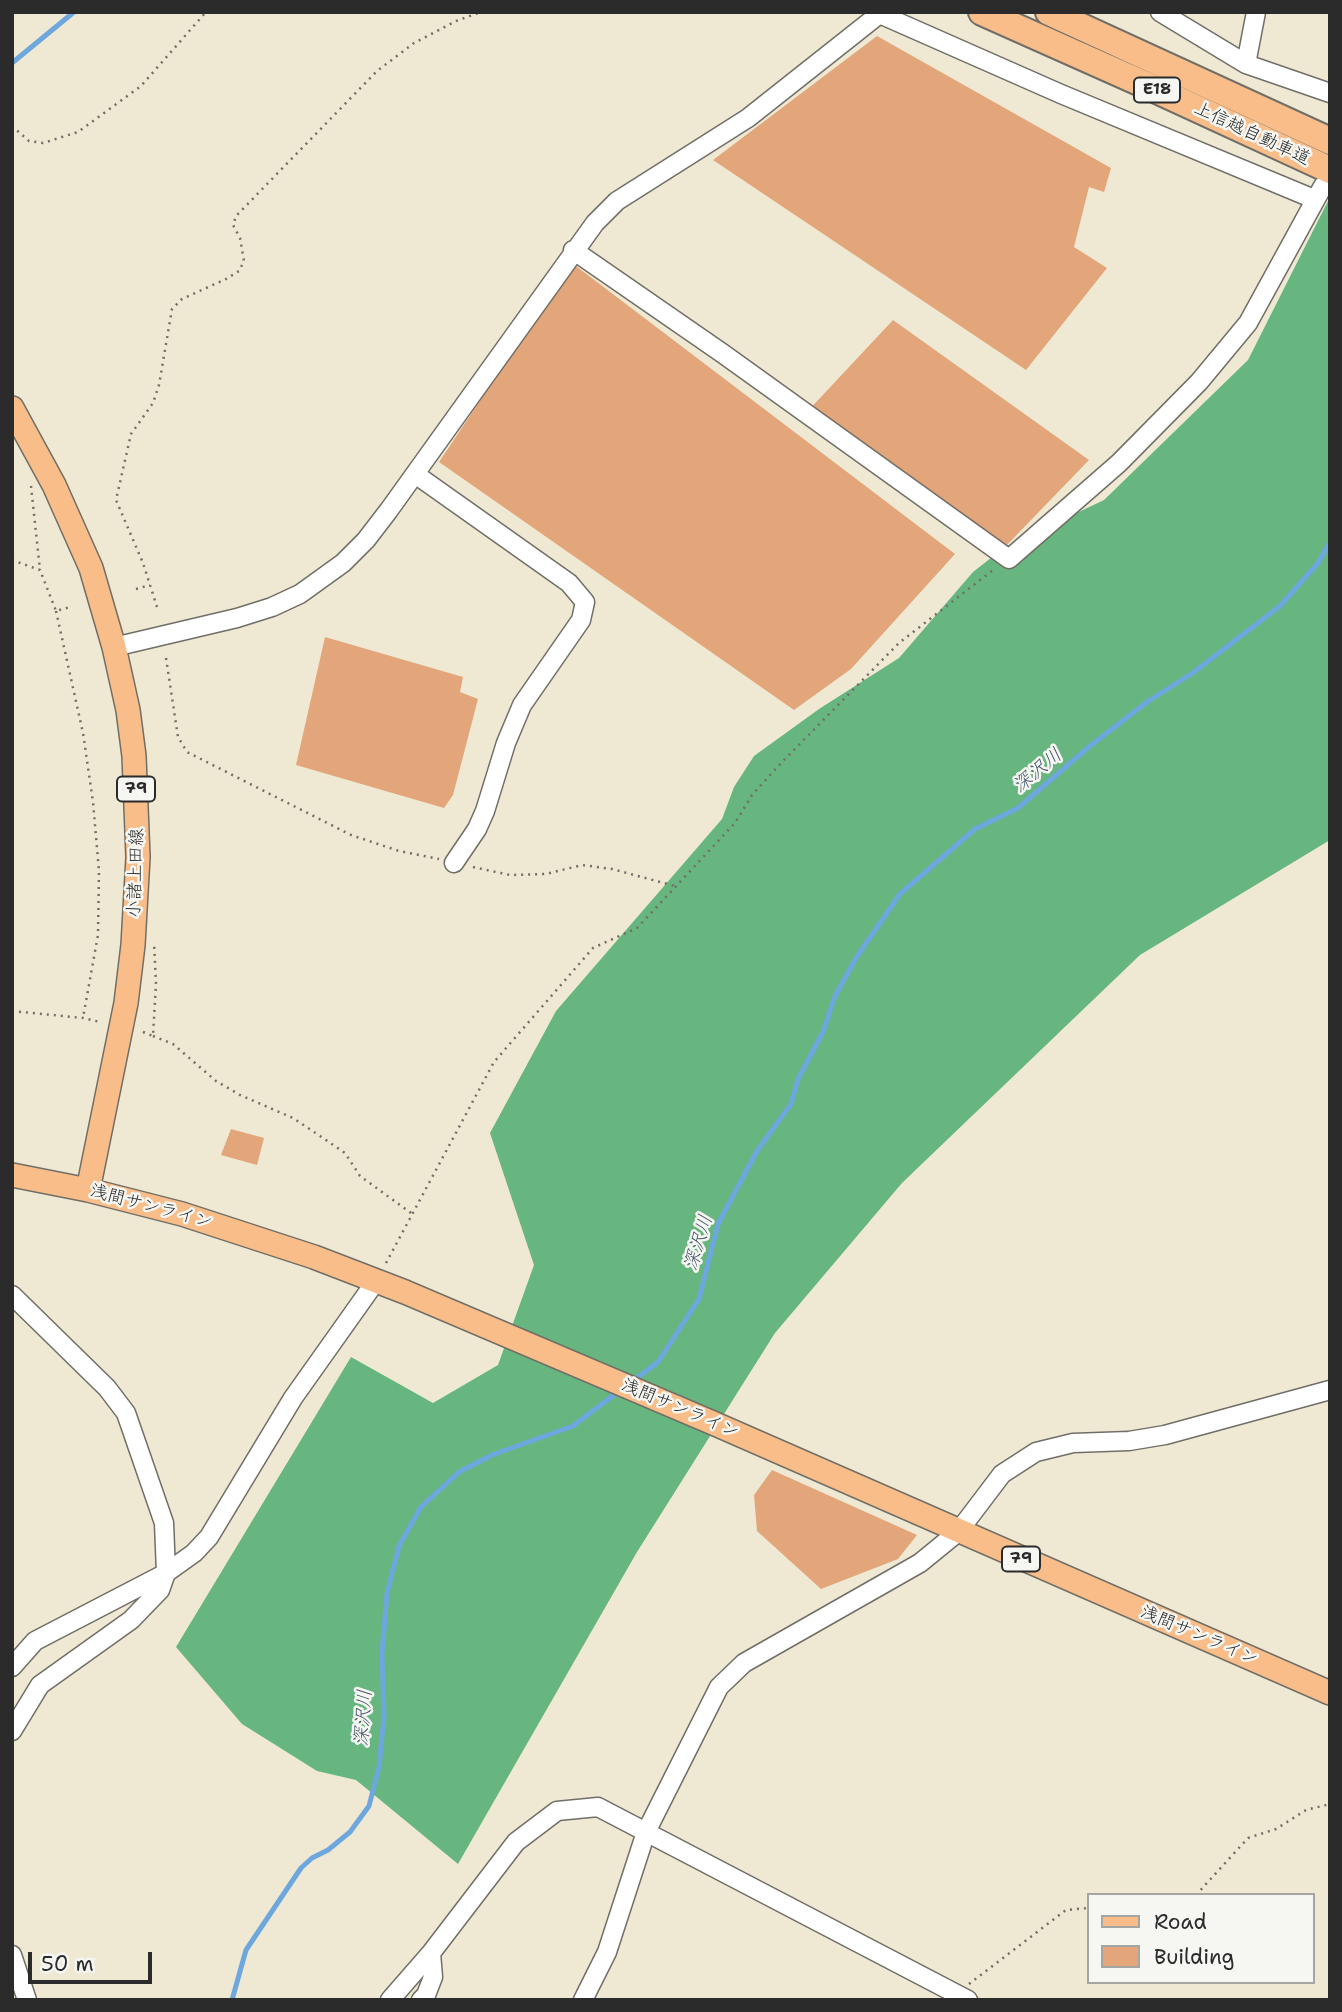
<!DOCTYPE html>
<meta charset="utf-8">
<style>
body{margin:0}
#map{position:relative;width:1342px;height:2012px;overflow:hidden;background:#efe9d4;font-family:"Shantell Sans",sans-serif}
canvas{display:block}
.frame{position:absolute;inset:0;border:14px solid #2b2b2b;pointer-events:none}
.legend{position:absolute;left:1087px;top:1893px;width:228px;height:91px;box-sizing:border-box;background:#f6f6f2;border:2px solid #a5a5a2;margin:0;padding:9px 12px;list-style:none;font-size:21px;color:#2b2b2b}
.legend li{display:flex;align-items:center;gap:14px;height:35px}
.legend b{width:35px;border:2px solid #a5a5a2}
.scale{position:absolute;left:28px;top:1952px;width:124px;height:32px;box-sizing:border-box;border:4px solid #2b2b2b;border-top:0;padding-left:9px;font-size:21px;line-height:24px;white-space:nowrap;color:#2b2b2b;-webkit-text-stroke:5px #f6f6f2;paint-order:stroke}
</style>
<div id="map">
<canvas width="1342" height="2012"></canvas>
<div class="frame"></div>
<ul class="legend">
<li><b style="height:9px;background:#f8bd89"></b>Road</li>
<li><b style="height:19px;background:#e3a67a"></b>Building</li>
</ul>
<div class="scale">50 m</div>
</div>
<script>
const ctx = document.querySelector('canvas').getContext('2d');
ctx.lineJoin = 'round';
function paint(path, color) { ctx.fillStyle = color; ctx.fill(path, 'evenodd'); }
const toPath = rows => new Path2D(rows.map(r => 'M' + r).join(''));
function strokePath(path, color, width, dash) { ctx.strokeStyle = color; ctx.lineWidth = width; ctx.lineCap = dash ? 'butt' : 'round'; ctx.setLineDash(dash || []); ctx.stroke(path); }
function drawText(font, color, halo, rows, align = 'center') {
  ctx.font = font + ' "Shantell Sans","Klee One",sans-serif'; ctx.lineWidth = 5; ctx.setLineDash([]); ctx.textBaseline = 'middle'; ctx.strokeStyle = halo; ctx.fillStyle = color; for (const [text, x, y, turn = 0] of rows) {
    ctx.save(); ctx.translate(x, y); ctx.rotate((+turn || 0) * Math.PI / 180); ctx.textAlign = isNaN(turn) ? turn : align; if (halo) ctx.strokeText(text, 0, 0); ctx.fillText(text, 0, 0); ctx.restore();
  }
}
paint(toPath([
 [1330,197,1330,840,1140,955,902,1183,775,1333,637,1552,458,1864,356,1780,317,1771,242,1724,176,1647,351,1357,433,1403,498,1365,534,1265,490,1133,556,1011,722,819,734,787,754,756,819,709,899,658,973,572,1005,547,1104,500,1248,360]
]), '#67b680');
strokePath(toPath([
 [12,63,74,12],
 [633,1381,658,1362,699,1299,718,1224,757,1151,791,1104,798,1079,823,1032,835,996,856,958,900,894,975,829,1018,808,1090,746,1147,702,1194,672,1280,606,1318,563,1330,542],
 [232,2000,246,1950,301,1868,312,1858,328,1850,350,1832,369,1806,379,1767,384,1717,382,1653,387,1593,399,1546,421,1507,459,1472,492,1455,573,1426,619,1391]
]), '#6ea7de', 5);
paint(toPath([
 [877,36,1111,168,1104,192,1089,187,1074,247,1107,268,1026,370,713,160],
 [572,263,955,554,851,669,794,710,439,462],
 [893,320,1089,460,1005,547,806,413],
 [325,637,463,677,460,692,478,699,453,795,444,808,296,765],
 [231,1129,264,1138,257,1165,221,1155],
 [772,1470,917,1535,898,1559,821,1589,757,1531,754,1495]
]), '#e3a67a');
const minor = toPath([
 [875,12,1061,94,1314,199],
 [1160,12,1246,64,1330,93],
 [1246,64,1256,12],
 [573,250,722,353,1009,559,1119,463,1199,382,1248,323,1323,186],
 [415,474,569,583,585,602,581,620,522,705,506,743,485,811,477,829,454,863],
 [114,647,237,618,272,607,300,594,343,563,366,540,389,510,595,223,617,201,748,118,882,12],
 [12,1295,107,1388,126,1413,164,1523,166,1573,160,1590,131,1620,40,1685,12,1731],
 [12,1667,35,1641,166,1573,194,1553,209,1537,293,1398,376,1281],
 [12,1955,27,2000],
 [390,2000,431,1953,516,1842,557,1811,598,1807,968,2000],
 [421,2000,426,1995,433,1977,431,1953],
 [583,2000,607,1952,646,1832,719,1687,744,1663,920,1563,958,1532,1002,1474,1036,1452,1073,1443,1129,1441,1165,1435,1330,1390]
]);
const major = toPath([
 [12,408,54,485,91,568,114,647,128,710,134,756,138,857,133,945,126,1003,88,1190],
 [12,1175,88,1190,182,1214,314,1257,405,1292,713,1423,1330,1693]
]);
const highway = toPath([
 [982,12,1148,86,1330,170],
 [1049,12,1330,141]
]);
strokePath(minor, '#706e66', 21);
strokePath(major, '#706e66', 26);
strokePath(highway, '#706e66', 30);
strokePath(toPath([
 [12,126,29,141,43,143,78,132,141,86,206,12],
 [31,486,40,570],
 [12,560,40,570,56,611,70,607],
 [136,589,150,585],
 [157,607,143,563,116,500,131,434,153,403,159,385,172,309,182,299,226,279,239,271,244,261,240,238,233,225,236,216,377,71,414,43,456,21,481,12],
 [56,611,83,733,93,802,99,871,98,935,83,1018],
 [166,658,178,737,187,752,351,835,399,851,439,859],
 [473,867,510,875,546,874,582,865,612,869,675,886],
 [12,1011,83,1018,100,1022],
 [143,1032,153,1036,156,984,154,942],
 [153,1036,173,1044,216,1081,240,1095,293,1118,320,1136,345,1153,360,1176,411,1213],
 [386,1263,494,1062,593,948,637,928,735,823,752,795,782,762,899,643,993,570],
 [1196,1895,1248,1838,1276,1829,1306,1810,1330,1804],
 [969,1984,1066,1910,1088,1908]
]), '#706e66', 2.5, [2, 5]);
strokePath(minor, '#fff', 18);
strokePath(major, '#f8bd89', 23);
strokePath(highway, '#f8bd89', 26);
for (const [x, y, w] of [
 [1157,90,46],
 [136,789,38],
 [1021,1559,38]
]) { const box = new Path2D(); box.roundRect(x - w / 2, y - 12.5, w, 25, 5); ctx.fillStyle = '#f6f6f2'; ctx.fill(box); strokePath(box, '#2b2b2b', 2); }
drawText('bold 16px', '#2b2b2b', null, [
 ["E18",1157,90],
 ["79",136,789],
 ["79",1021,1559]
]);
drawText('18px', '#2b2b2b', '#f6f6f2', [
 ["上信越自動車道",1252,134,25],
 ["小諸上田線",136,873,-88],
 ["浅間サンライン",151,1207,15],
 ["浅間サンライン",680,1409,23],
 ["浅間サンライン",1199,1636,23]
]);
drawText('italic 19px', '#42566a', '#f6f6f2', [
 ["深沢川",1038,771,-40],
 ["深沢川",699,1243,-73],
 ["深沢川",364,1718,-86]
]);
</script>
